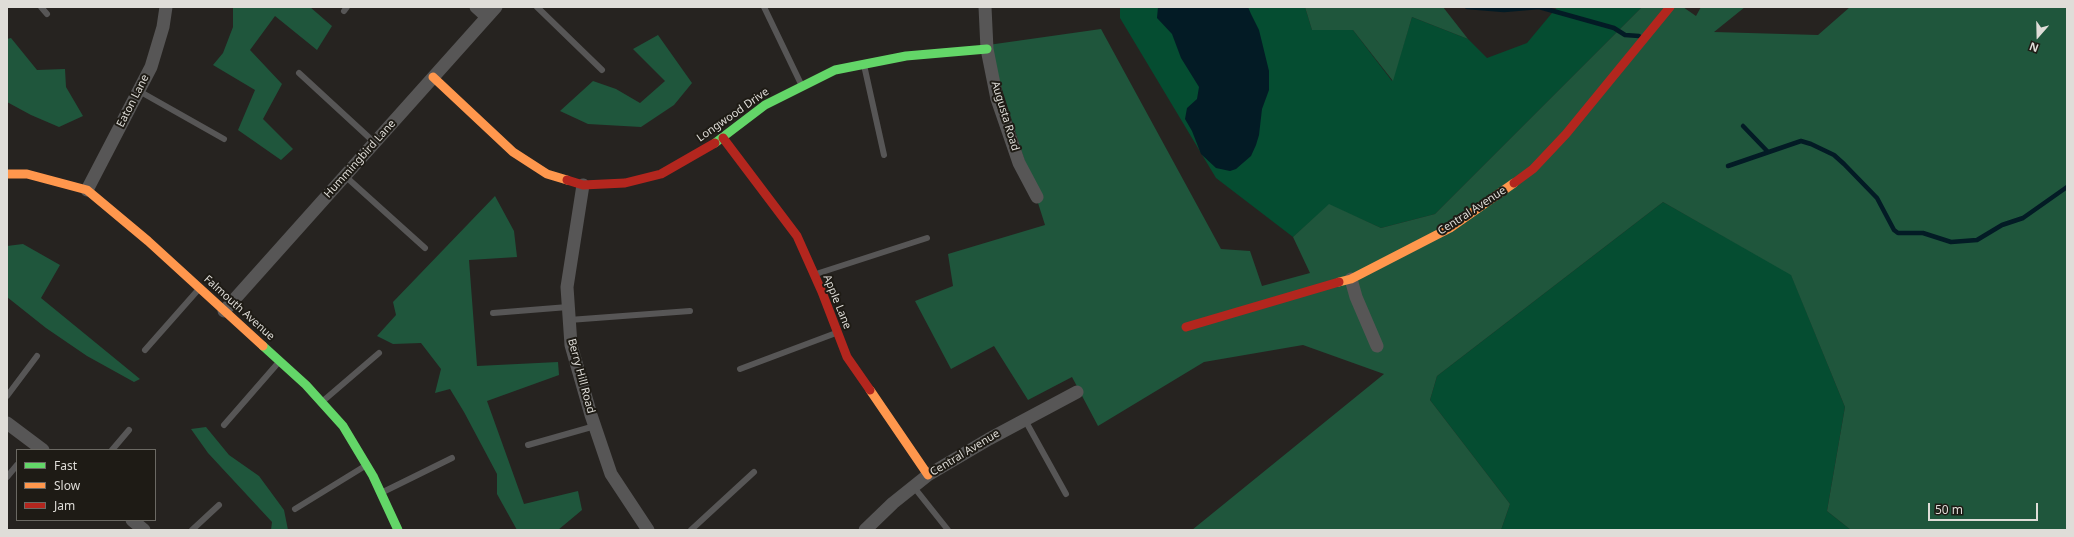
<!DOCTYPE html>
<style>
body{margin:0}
#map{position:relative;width:2074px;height:537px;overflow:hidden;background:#262320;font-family:"Noto Sans",sans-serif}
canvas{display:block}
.frame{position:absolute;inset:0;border:8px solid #dfddd8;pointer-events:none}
.legend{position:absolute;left:16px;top:449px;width:140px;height:72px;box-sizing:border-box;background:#1e1b15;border:1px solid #6b6963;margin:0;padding:5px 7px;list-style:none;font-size:12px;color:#dfddd8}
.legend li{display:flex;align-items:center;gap:8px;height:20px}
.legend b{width:20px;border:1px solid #6b6963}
.north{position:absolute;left:2018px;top:16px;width:40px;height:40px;-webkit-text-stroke:3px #1e1b15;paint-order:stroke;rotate:200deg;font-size:11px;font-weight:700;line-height:16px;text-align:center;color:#dfddd8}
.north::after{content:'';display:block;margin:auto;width:14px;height:18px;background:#dfddd8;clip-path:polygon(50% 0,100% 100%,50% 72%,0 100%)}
.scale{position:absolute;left:1928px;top:503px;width:110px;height:18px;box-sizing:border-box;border:2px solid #dfddd8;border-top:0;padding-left:5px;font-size:12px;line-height:14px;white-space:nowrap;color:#dfddd8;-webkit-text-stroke:3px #1e1b15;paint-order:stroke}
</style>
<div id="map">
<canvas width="2074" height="537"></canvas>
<div class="frame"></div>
<ul class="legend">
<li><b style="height:5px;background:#63d668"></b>Fast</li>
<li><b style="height:5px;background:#ff974d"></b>Slow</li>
<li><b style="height:5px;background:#b3261e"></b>Jam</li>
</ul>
<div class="north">N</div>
<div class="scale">50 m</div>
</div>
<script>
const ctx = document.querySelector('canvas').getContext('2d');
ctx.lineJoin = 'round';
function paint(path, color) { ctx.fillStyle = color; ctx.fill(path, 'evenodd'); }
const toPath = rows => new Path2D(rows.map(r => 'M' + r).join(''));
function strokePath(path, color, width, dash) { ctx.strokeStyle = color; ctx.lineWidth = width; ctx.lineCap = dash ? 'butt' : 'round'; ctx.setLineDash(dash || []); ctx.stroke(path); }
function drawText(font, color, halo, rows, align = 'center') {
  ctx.font = font + ' "Noto Sans",sans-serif'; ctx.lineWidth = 4; ctx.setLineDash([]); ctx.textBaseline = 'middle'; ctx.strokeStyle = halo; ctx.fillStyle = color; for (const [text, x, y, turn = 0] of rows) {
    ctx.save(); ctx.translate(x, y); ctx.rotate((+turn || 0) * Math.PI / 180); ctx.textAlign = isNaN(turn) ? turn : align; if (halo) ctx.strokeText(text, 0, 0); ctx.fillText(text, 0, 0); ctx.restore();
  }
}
paint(toPath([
 [1120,7,1305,7,1312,30,1353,30,1392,81,1412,17,1468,39,1487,58,1527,43,1557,7,1642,7,1435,214,1381,228,1329,205,1293,237,1216,178,1120,18],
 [1663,202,1791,274,1845,407,1827,511,1851,530,1501,530,1510,504,1430,400,1437,376]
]), '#054d31');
paint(toPath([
 [233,7,310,7,332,26,317,50,275,16,250,50,282,84,263,119,293,149,281,160,238,130,255,90,213,65,223,53,233,27],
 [1305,7,1443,7,1468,39,1412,17,1393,81,1353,30,1312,30],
 [1642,7,1683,7,1696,16,1701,7,1745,7,1714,32,1818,35,1850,7,2067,7,2067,530,1851,530,1827,511,1845,407,1791,275,1663,202,1437,376,1430,400,1510,504,1501,530,1192,530,1384,374,1303,345,1204,362,1098,426,1072,377,1028,400,994,346,951,369,915,301,953,286,948,254,1045,225,988,45,1101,29,1221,249,1250,251,1262,286,1310,273,1293,237,1329,204,1381,228,1435,214],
 [658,35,692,83,674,105,641,127,588,124,560,111,593,81,616,89,640,103,665,81,633,49],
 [11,38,37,70,65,69,66,87,83,116,59,127,31,115,7,102,7,39],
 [495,196,514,231,517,257,469,260,477,366,558,362,559,375,487,401,524,504,578,491,582,510,558,530,517,530,497,494,497,474,464,412,450,389,435,393,441,369,421,343,393,344,377,336,396,315,393,302],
 [23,244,60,265,41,298,140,379,134,382,87,356,46,328,7,297,7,246],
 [206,427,229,455,259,476,284,510,288,530,271,530,272,522,208,453,191,429]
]), '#1f563c');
paint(toPath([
 [1158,7,1248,7,1251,14,1259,30,1269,71,1269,90,1262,109,1259,135,1256,145,1251,156,1236,169,1230,171,1216,168,1201,154,1192,131,1185,119,1187,108,1197,99,1199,87,1181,58,1172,34,1157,18]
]), '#031b25');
strokePath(toPath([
 [1467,7,1504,10,1539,7,1614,28,1625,35,1639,36],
 [1743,126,1768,152],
 [1728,166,1801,141,1811,144,1834,155,1844,164,1877,198,1894,230,1898,233,1923,233,1951,242,1977,240,2002,225,2023,218,2067,187]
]), '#031b25', 4.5);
strokePath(toPath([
 [41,7,47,14],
 [537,7,602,70],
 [764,7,801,84],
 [344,11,347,7],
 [864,65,884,155],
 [299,73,375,143],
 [139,91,224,139],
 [345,176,425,248],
 [816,274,927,238],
 [493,313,568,307],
 [569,320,690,311],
 [145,350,198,290],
 [740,369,836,333],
 [7,396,37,356],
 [323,401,379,353],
 [1025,420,1066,494],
 [224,425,278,363],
 [528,445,595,426],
 [112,450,129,430],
 [7,477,17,465],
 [913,486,948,530],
 [383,492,452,458],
 [295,509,365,466],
 [192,530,219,505],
 [691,530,754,472]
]), '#575656', 6);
strokePath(toPath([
 [476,7,487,17],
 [985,7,987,49,997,99,1019,163,1037,197],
 [583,185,567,287,571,345,591,415,611,474,648,530],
 [87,190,151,67,163,27,166,7],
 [1351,279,1356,297,1377,346],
 [224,311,496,7],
 [7,423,43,450],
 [132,520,144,530],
 [865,530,893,503,928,475,989,439,1077,392]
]), '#575656', 13);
strokePath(toPath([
 [715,143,765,105,835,70,906,56,987,49],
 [263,346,306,385,343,426,373,476,398,530]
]), '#63d668', 9);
strokePath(toPath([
 [433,77,513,152,547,174,567,180],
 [7,174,27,174,87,190,148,241,263,346],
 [1339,282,1351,279,1450,228,1514,183],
 [870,390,928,475]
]), '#ff974d', 9);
strokePath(toPath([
 [723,138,797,236,822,292,847,357,870,390],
 [567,180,583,185,625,183,661,174,715,143],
 [1514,183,1533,169,1566,134,1670,7],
 [1186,327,1339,282]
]), '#b3261e', 9);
drawText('11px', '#dfddd8', '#1e1b15', [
 ["Eaton Lane",133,101,-63],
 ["Longwood Drive",733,115,-35],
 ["Augusta Road",1005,116,73],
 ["Hummingbird Lane",360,159,-48],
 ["Central Avenue",1472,211,-33],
 ["Apple Lane",837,302,68],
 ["Falmouth Avenue",239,308,42],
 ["Berry Hill Road",581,376,75],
 ["Central Avenue",965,453,-31]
]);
</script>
